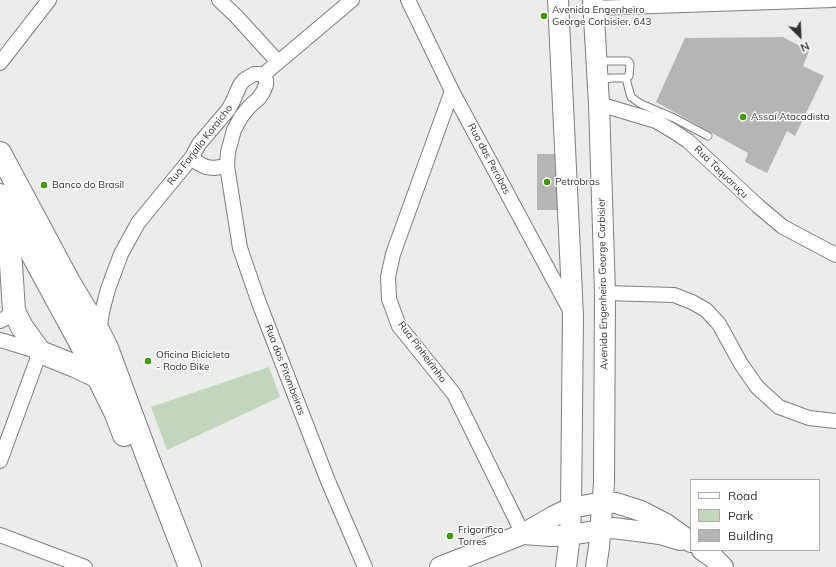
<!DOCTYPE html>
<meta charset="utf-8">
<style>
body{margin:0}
#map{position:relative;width:836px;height:567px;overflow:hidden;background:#eaece9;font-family:Mulish,sans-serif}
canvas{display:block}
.legend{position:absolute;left:690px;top:479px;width:130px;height:72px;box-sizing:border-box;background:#fff;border:1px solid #adadad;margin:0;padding:5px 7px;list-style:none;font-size:12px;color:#323231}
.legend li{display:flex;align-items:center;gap:8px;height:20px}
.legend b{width:20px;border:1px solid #adadad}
.north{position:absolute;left:780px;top:16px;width:40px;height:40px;-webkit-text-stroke:3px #fff;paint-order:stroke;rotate:156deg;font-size:11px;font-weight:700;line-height:16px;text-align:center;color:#323231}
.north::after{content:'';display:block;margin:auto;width:14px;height:18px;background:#323231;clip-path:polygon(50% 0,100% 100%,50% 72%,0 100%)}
</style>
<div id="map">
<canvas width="836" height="567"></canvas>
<ul class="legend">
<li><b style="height:5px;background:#fff"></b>Road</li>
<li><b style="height:11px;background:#c1d6ba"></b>Park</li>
<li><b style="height:11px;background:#b3b6b3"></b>Building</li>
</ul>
<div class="north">N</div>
</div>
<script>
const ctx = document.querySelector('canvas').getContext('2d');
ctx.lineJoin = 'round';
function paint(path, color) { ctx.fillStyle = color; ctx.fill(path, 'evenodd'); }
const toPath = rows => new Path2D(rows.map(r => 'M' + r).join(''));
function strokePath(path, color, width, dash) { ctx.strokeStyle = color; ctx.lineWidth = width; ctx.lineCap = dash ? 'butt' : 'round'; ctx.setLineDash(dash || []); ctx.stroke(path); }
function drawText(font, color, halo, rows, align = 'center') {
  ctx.font = font + ' Mulish,sans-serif'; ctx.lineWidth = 3; ctx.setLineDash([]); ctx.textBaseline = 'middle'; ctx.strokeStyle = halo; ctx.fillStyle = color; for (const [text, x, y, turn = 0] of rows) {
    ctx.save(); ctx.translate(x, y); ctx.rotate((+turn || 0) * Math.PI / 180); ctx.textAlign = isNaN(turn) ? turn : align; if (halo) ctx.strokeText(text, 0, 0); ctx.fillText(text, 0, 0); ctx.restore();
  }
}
paint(toPath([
 [269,367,280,397,167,450,151,407]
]), '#c1d6ba');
paint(toPath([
 [783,37,809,51,803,66,824,76,795,136,787,131,767,173,745,162,748,153,656,102,685,38],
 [537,154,557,154,558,210,537,210]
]), '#b3b6b3');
const lane = toPath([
 [598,61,628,61,630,64,629,76,626,78,611,78,598,80],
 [626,78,629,90,631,97,641,104,674,118,708,136]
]);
const street = toPath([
 [219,0,236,16,278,62],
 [408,0,452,91,571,312],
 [594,8,833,0],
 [0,63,49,0],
 [263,75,266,80,266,85,263,92,259,98,249,107,241,117,234,130,228,152,227,166,240,248,259,303,328,481,365,567],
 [263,75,352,0],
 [452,91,393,254,388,277,389,299,399,326,454,394,523,534],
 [599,104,656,121,673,131,688,141,758,206,783,227,836,255],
 [192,157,198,163,206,167,214,168,227,166],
 [605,293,674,295,692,302,706,310,719,324,741,364,757,387,779,407,809,418,836,421],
 [0,321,4,319,14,311],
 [99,332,102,312,108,289,121,254,138,223,192,157,199,144,228,110,232,103,240,85,244,80,254,74,259,74,263,75],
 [0,340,40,352],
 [0,461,40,352],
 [0,535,85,567]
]);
const secondary = toPath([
 [558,0,573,316,571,508,570,535,566,567],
 [593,0,599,104,605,293,604,483,599,547,596,567],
 [523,534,552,536,570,535,613,528,637,531,660,534,680,540],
 [702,550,715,559,723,567],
 [440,567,523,534,554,516,571,508,603,502,616,503,641,511,666,524,691,542]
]);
const primary = toPath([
 [0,153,69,282,99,332,107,348,147,456,190,567],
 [0,195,88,357,116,414,124,435],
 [4,214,11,264,14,311,22,327,40,352,75,366,98,377]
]);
strokePath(lane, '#7d7f7c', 9);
strokePath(street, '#7d7f7c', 16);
strokePath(secondary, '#7d7f7c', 22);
strokePath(primary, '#7d7f7c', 24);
strokePath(lane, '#fff', 7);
strokePath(street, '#fff', 14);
strokePath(secondary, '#fff', 20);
strokePath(primary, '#fff', 22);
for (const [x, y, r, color] of [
 [544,16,4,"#419708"],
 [743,117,4,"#419708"],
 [547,182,4,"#419708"],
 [44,185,4,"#419708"],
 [148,361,4,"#419708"],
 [450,536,4,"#419708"]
]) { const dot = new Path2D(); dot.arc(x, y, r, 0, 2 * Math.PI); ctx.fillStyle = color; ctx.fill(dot); strokePath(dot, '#fff', 1.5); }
drawText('10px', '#323231', '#fff', [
 ["Avenida Engenheiro",552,10],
 ["George Corbisier, 643",552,22],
 ["Assaí Atacadista",751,117],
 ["Petrobras",555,182],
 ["Banco do Brasil",52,185],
 ["Oficina Bicicleta",156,355],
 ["- Rodo Bike",156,367],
 ["Frigorífico",458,530],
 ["Torres",458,542]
], 'left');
drawText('10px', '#323231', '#fff', [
 ["Rua Farjalla Koraicho",200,145,-52],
 ["Rua das Perobas",489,159,62],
 ["Rua Taquaruçu",721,172,44],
 ["Avenida Engenheiro George Corbisier",603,284,-91],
 ["Rua Pinheirinho",422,352,53],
 ["Rua das Pitombeiras",285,370,69]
]);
</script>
